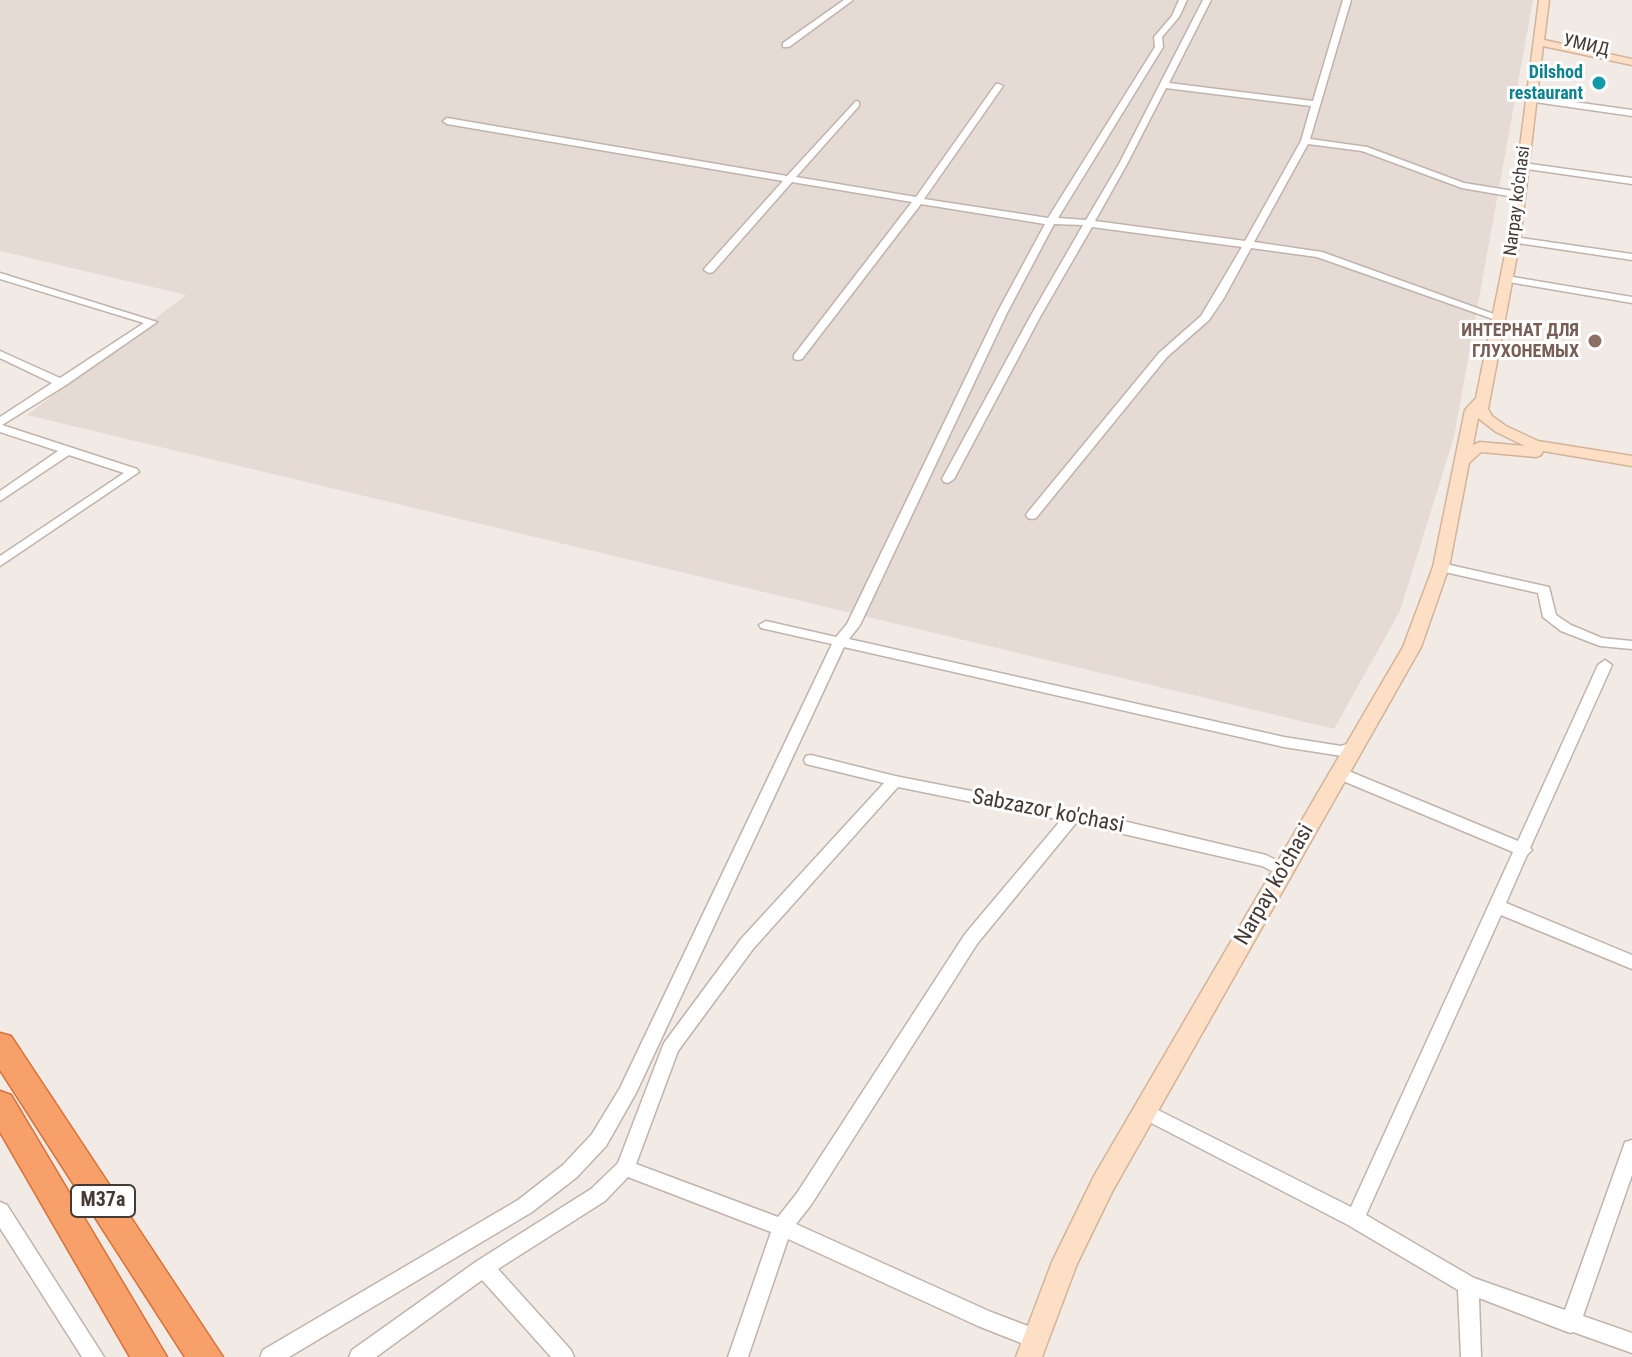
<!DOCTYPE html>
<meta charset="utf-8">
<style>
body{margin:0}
canvas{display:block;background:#f2ebe5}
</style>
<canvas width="1632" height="1357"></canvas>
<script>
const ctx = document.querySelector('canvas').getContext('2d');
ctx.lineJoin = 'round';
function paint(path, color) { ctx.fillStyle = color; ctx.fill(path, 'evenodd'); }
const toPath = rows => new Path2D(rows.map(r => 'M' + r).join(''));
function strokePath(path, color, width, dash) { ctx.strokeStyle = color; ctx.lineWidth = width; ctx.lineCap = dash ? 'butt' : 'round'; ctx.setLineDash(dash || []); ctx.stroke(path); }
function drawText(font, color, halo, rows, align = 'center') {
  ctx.font = font + ' "Roboto Condensed",sans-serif'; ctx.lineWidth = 6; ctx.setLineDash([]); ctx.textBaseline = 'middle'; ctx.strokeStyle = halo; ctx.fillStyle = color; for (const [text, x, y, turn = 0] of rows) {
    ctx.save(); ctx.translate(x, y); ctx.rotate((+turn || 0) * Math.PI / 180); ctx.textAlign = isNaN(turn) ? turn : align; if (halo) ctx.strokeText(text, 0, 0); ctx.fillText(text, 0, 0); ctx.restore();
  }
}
paint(toPath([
 [0,0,1533,0,1454,437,1400,611,1334,729,27,415,186,295,0,251]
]), '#e6dbd4');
const street = toPath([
 [844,0,853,0,789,47,783,47,783,43,844,0],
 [1179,0,1187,0,1179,17,1162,37,1163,47,1058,218,1086,220,1119,164,1203,0,1211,0,1169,83,1313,101,1343,0,1351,0,1310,139,1367,147,1464,183,1520,192,1525,195,1520,198,1462,188,1362,151,1308,144,1254,242,1322,252,1502,317,1497,320,1493,319,1317,257,1251,248,1224,298,1209,320,1167,357,1036,518,1032,519,1028,518,1026,515,1028,512,1159,353,1201,316,1242,247,1092,227,1040,317,954,479,948,483,944,482,942,479,1030,317,1083,225,1054,224,1007,313,860,625,849,639,1284,737,1341,746,1356,741,1361,742,1363,746,1361,750,1342,756,1284,747,844,647,636,1093,606,1146,577,1177,532,1212,289,1357,260,1357,263,1350,518,1200,563,1165,592,1134,620,1088,832,644,761,628,759,625,766,621,836,637,847,624,997,313,1045,224,921,204,802,359,798,360,794,359,794,355,912,202,792,182,713,272,709,273,704,270,705,268,783,181,447,124,443,121,447,118,787,176,856,101,859,102,859,106,796,177,916,197,996,84,999,84,1003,86,924,199,1048,218,1155,47,1154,37,1172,16,1179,0],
 [1166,88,1311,106,1301,141,1245,241,1095,221,1127,164,1166,88],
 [1531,96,1632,110,1632,116,1528,101,1527,99,1531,96],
 [1523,163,1632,178,1632,184,1520,168,1520,164,1523,163],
 [1514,237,1632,254,1632,260,1511,242,1511,238,1514,237],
 [0,273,157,322,66,385,2,425,137,469,139,472,0,566,0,556,124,473,69,455,0,501,0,491,58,451,0,432,0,417,52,383,0,358,0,351,60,378,144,323,0,279,0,273],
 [1507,276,1632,297,1632,303,1503,281,1502,279,1507,276],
 [1441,563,1549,587,1556,615,1571,625,1602,638,1632,641,1632,649,1600,646,1561,631,1543,617,1538,593,1436,570,1435,567,1436,564,1441,563],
 [1605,660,1612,665,1530,848,1532,850,1527,855,1506,903,1632,955,1632,969,1501,915,1366,1215,1474,1278,1565,1310,1623,1148,1625,1142,1632,1140,1632,1175,1583,1316,1632,1333,1632,1353,1573,1332,1570,1333,1479,1298,1481,1357,1461,1357,1458,1290,1348,1225,1138,1116,1135,1111,1138,1106,1144,1103,1150,1106,1351,1207,1513,852,1336,778,1334,774,1336,770,1346,770,1518,841,1598,665,1605,660],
 [811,755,895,776,1119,820,1266,855,1288,866,1290,870,1288,874,1282,876,1262,866,1076,823,977,944,811,1205,796,1224,991,1312,1041,1331,1044,1338,1041,1345,1034,1348,978,1326,788,1239,748,1357,728,1357,771,1232,628,1177,605,1201,498,1269,571,1350,574,1357,551,1357,482,1280,376,1357,349,1357,352,1350,477,1261,591,1189,618,1163,664,1043,741,939,884,783,806,764,804,760,806,756,811,755],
 [898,787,1061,820,965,934,797,1193,778,1217,636,1164,678,1051,753,949,898,787],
 [0,1202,7,1205,104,1357,82,1357,0,1228,0,1202]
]);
const secondary = toPath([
 [1539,0,1549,0,1544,40,1632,59,1632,65,1543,46,1520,240,1488,409,1492,416,1506,426,1538,441,1632,456,1632,466,1543,451,1541,455,1536,457,1481,452,1469,463,1449,567,1421,647,1112,1192,1077,1264,1042,1357,1016,1357,1052,1262,1094,1176,1403,647,1433,567,1465,410,1476,398,1508,240,1539,0],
 [1478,418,1496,432,1525,446,1480,442,1473,445,1478,418]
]);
const highway = toPath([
 [0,1033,11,1036,223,1357,185,1357,0,1070,0,1033],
 [0,1091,11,1095,167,1357,130,1357,0,1132,0,1091]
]);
strokePath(street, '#c0b3ab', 3);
strokePath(secondary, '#d4b399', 3);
strokePath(highway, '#d7713a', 3);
paint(street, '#fff');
paint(secondary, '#fcdfc5');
paint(highway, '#f8a06a');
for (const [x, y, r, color] of [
 [1599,83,8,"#0f9aa8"],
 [1595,341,8,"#8d6e63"]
]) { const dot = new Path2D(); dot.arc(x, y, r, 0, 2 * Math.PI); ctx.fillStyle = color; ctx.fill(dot); strokePath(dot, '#fff', 3); }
drawText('18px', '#443a35', '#fff', [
 ["УМИД",1586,46,13],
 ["Narpay ko'chasi",1518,201,-83]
]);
drawText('bold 18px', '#0d838f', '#fff', [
 ["Dilshod",1583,73],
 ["restaurant",1583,94]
], 'right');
drawText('bold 18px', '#785e54', '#fff', [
 ["ИНТЕРНАТ ДЛЯ",1579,331],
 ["ГЛУХОНЕМЫХ",1579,352]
], 'right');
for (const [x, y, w] of [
 [103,1201,64]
]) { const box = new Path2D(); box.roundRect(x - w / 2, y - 16, w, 32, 6); ctx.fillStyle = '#fff'; ctx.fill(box); strokePath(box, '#443a35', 2); }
drawText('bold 20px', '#443a35', null, [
 ["M37a",103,1201]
]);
drawText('22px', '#443a35', '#fff', [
 ["Sabzazor ko'chasi",1048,812,11],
 ["Narpay ko'chasi",1275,885,-60]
]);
</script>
